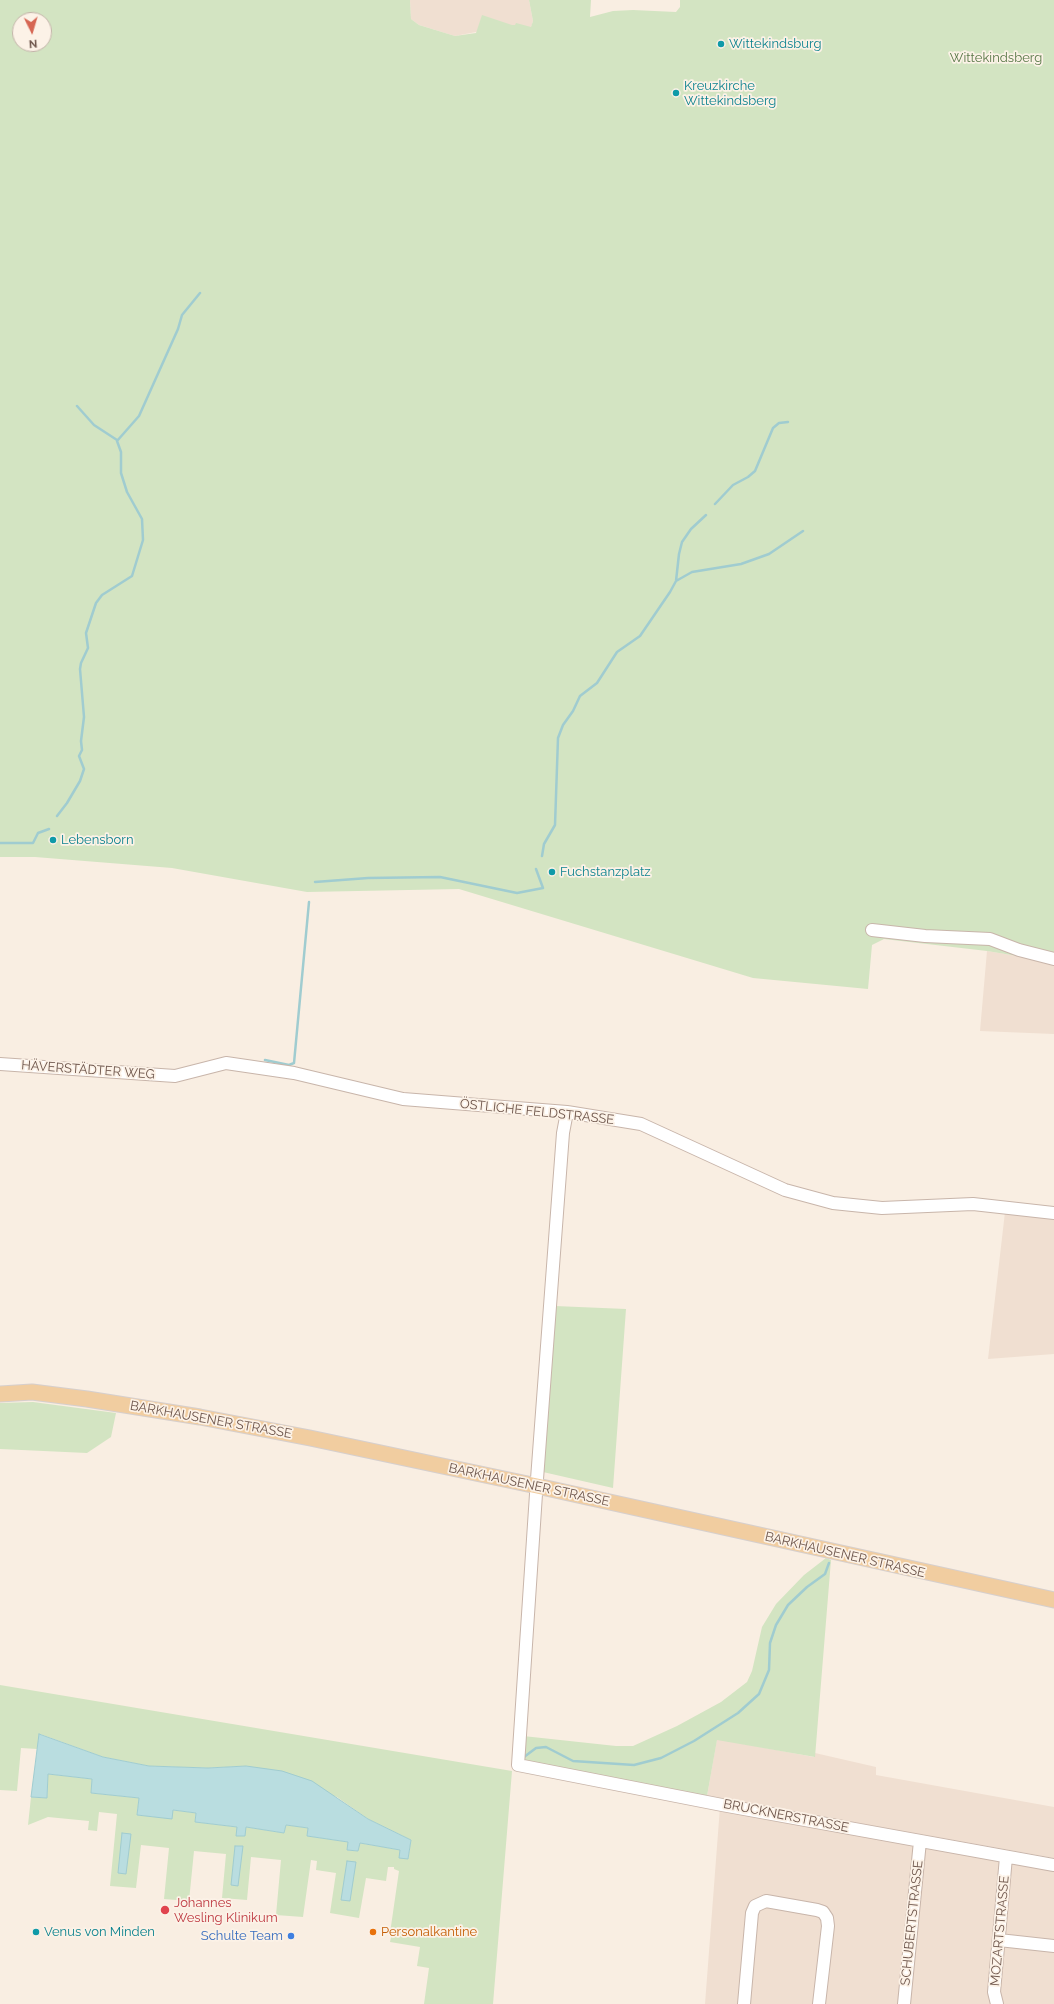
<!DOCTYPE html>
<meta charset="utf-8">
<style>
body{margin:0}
#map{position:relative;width:1054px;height:2004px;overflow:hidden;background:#f9eee2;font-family:Raleway,sans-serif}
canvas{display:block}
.north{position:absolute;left:12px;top:12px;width:40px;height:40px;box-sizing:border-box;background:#fcf2e7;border:1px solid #c3b3a9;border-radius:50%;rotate:175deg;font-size:11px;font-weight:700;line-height:16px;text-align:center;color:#6d554b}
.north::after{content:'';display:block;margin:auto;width:14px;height:18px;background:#d66653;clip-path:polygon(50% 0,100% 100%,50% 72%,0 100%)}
</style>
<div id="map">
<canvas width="1054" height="2004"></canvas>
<div class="north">N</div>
</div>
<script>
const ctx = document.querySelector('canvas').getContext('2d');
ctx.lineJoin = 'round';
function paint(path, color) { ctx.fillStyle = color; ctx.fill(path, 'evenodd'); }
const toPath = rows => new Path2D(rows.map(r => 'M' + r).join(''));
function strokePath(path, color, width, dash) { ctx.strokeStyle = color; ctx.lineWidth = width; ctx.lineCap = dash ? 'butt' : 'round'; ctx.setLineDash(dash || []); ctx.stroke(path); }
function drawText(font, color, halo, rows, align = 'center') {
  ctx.font = font + ' Raleway,sans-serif'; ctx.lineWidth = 3.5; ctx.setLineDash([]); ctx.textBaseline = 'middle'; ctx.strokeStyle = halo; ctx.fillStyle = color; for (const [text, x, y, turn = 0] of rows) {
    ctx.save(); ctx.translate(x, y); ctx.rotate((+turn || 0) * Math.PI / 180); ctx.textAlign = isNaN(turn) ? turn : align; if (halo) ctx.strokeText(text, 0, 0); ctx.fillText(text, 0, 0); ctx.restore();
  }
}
paint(toPath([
 [410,0,529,0,533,21,531,28,512,25,455,36,419,25,411,19],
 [987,951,1054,962,1054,1034,980,1031],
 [1005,1212,1054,1217,1054,1354,988,1359],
 [717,1739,814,1757,815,1753,876,1767,876,1775,1054,1807,1054,1858,707,1796],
 [720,1807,1054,1870,1054,2004,705,2004]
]), '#f0dfd1');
paint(toPath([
 [0,0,410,0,411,19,419,25,455,36,476,33,482,15,512,25,515,25,516,23,531,27,533,21,529,0,591,0,590,17,613,11,633,10,676,12,680,7,680,0,1054,0,1054,962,987,951,884,939,872,945,868,989,753,978,459,889,307,892,172,868,35,857,0,857],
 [20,20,44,20,44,44,20,44],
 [555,1306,626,1309,613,1488,543,1472],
 [33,1402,116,1413,111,1437,87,1453,0,1449,0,1403],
 [826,1558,831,1560,815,1757,717,1740,707,1796,525,1763,521,1758,523,1736,616,1746,633,1746,677,1726,721,1702,747,1682,752,1671,762,1627,776,1604,804,1575],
 [0,1685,512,1771,493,2004,424,2004,429,1968,417,1966,420,1947,390,1942,392,1933,390,1933,399,1871,394,1869,394,1867,388,1867,386,1881,366,1878,359,1918,330,1913,336,1873,316,1870,317,1861,311,1860,303,1917,276,1915,281,1860,251,1857,247,1900,222,1898,226,1854,194,1851,189,1901,164,1899,169,1848,141,1845,136,1888,110,1886,117,1814,99,1812,97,1831,88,1830,89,1821,48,1817,28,1825,31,1797,47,1798,48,1774,92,1779,91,1793,139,1798,137,1815,172,1818,172,1810,196,1813,195,1822,237,1827,237,1836,246,1827,284,1833,286,1825,308,1828,307,1836,349,1842,347,1850,358,1851,359,1843,400,1850,408,1859,411,1840,368,1819,337,1797,246,1766,208,1768,149,1766,103,1757,40,1734,37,1749,21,1748,17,1791,0,1790]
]), '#d3e4c2');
const water = toPath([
 [39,1734,103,1757,149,1766,208,1768,246,1766,282,1771,312,1781,368,1819,411,1840,408,1859,399,1858,400,1850,360,1843,358,1851,347,1850,348,1842,307,1836,308,1828,286,1825,284,1833,246,1827,245,1836,236,1836,237,1827,195,1822,196,1813,173,1810,172,1819,137,1815,139,1798,91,1793,92,1779,48,1774,47,1798,31,1797,39,1734],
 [122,1833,131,1834,126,1874,118,1873,122,1833],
 [235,1846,243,1846,238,1886,231,1885,235,1846],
 [347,1861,356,1862,350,1901,341,1900,347,1861]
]);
paint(water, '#b9dde0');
strokePath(water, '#a0ccd0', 1);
strokePath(toPath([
 [77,406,94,425,117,440],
 [715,504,733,485,748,477,755,471,773,428,779,423,788,422],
 [676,581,692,572,741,564,769,554,803,531],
 [57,816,67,803,80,781,84,769,79,756,82,750,81,741,84,717,80,669,81,663,88,648,86,633,96,603,102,595,132,576,143,540,142,519,127,492,121,473,121,452,117,441,139,416,178,329,182,315,200,293],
 [0,843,33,843,38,833,49,829],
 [542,856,544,844,555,825,558,738,563,725,573,711,580,696,597,683,617,652,640,636,670,592,676,581,679,554,682,542,691,529,706,515],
 [315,882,368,878,440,877,517,893,543,888,536,869],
 [265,1060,289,1065,294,1063,309,902],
 [524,1757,536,1748,546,1747,573,1761,634,1765,661,1758,694,1741,738,1713,759,1694,769,1670,770,1643,776,1625,788,1605,807,1587,825,1574,829,1563]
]), '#a0ccd0', 2.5);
const minor = toPath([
 [872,930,925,936,990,939,1019,950,1054,959],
 [0,1064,175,1076,226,1063,294,1073,403,1099,567,1112,641,1124,785,1190,833,1203,882,1208,973,1204,1054,1213],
 [567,1112,563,1133,537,1479,518,1765,722,1805,1054,1865],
 [999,1940,1054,1946],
 [744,2004,752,1913,755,1906,766,1901,817,1910,823,1912,827,1918,828,1926,819,2004],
 [904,2004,920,1841],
 [997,2004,994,1992,1006,1857]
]);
const major = toPath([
 [0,1394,32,1392,87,1399,200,1417,310,1438,537,1486,1054,1600]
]);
strokePath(minor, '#c8b5aa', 14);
strokePath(major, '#d6cfcd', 17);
strokePath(minor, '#fff', 12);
strokePath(major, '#f1cda0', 15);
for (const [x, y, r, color] of [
 [721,44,4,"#0f9aa8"],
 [676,93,4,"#0f9aa8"],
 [53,840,4,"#0f9aa8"],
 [552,872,4,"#0f9aa8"],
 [165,1910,5,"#e0444e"],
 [36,1932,4,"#0f9aa8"],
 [373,1932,4,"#e8710a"],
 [291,1936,4,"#3f7fe0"]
]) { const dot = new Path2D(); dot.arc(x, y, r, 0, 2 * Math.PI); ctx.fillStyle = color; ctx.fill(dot); strokePath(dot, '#fcf2e7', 1.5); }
drawText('13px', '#0d838f', '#fcf2e7', [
 ["Wittekindsburg",729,44],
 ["Kreuzkirche",684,86],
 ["Wittekindsberg",684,101],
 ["Lebensborn",61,840],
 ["Fuchstanzplatz",560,872],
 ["Venus von Minden",44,1932]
], 'left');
drawText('13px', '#597848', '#fcf2e7', [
 ["Wittekindsberg",996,58]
]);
drawText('13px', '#6d554b', '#fcf2e7', [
 ["HÄVERSTÄDTER WEG",88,1070,4],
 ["ÖSTLICHE FELDSTRASSE",537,1112,6],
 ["BARKHAUSENER STRASSE",211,1420,10],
 ["BARKHAUSENER STRASSE",529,1485,12],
 ["BARKHAUSENER STRASSE",845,1555,13],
 ["BRUCKNERSTRASSE",786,1816,11],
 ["SCHUBERTSTRASSE",912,1923,-84],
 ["MOZARTSTRASSE",1000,1931,-85]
]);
drawText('13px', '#be3a42', '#fcf2e7', [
 ["Johannes",174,1903],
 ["Wesling Klinikum",174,1918]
], 'left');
drawText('13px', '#c56008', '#fcf2e7', [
 ["Personalkantine",381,1932]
], 'left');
drawText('13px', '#366cbe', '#fcf2e7', [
 ["Schulte Team",283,1936]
], 'right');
</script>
